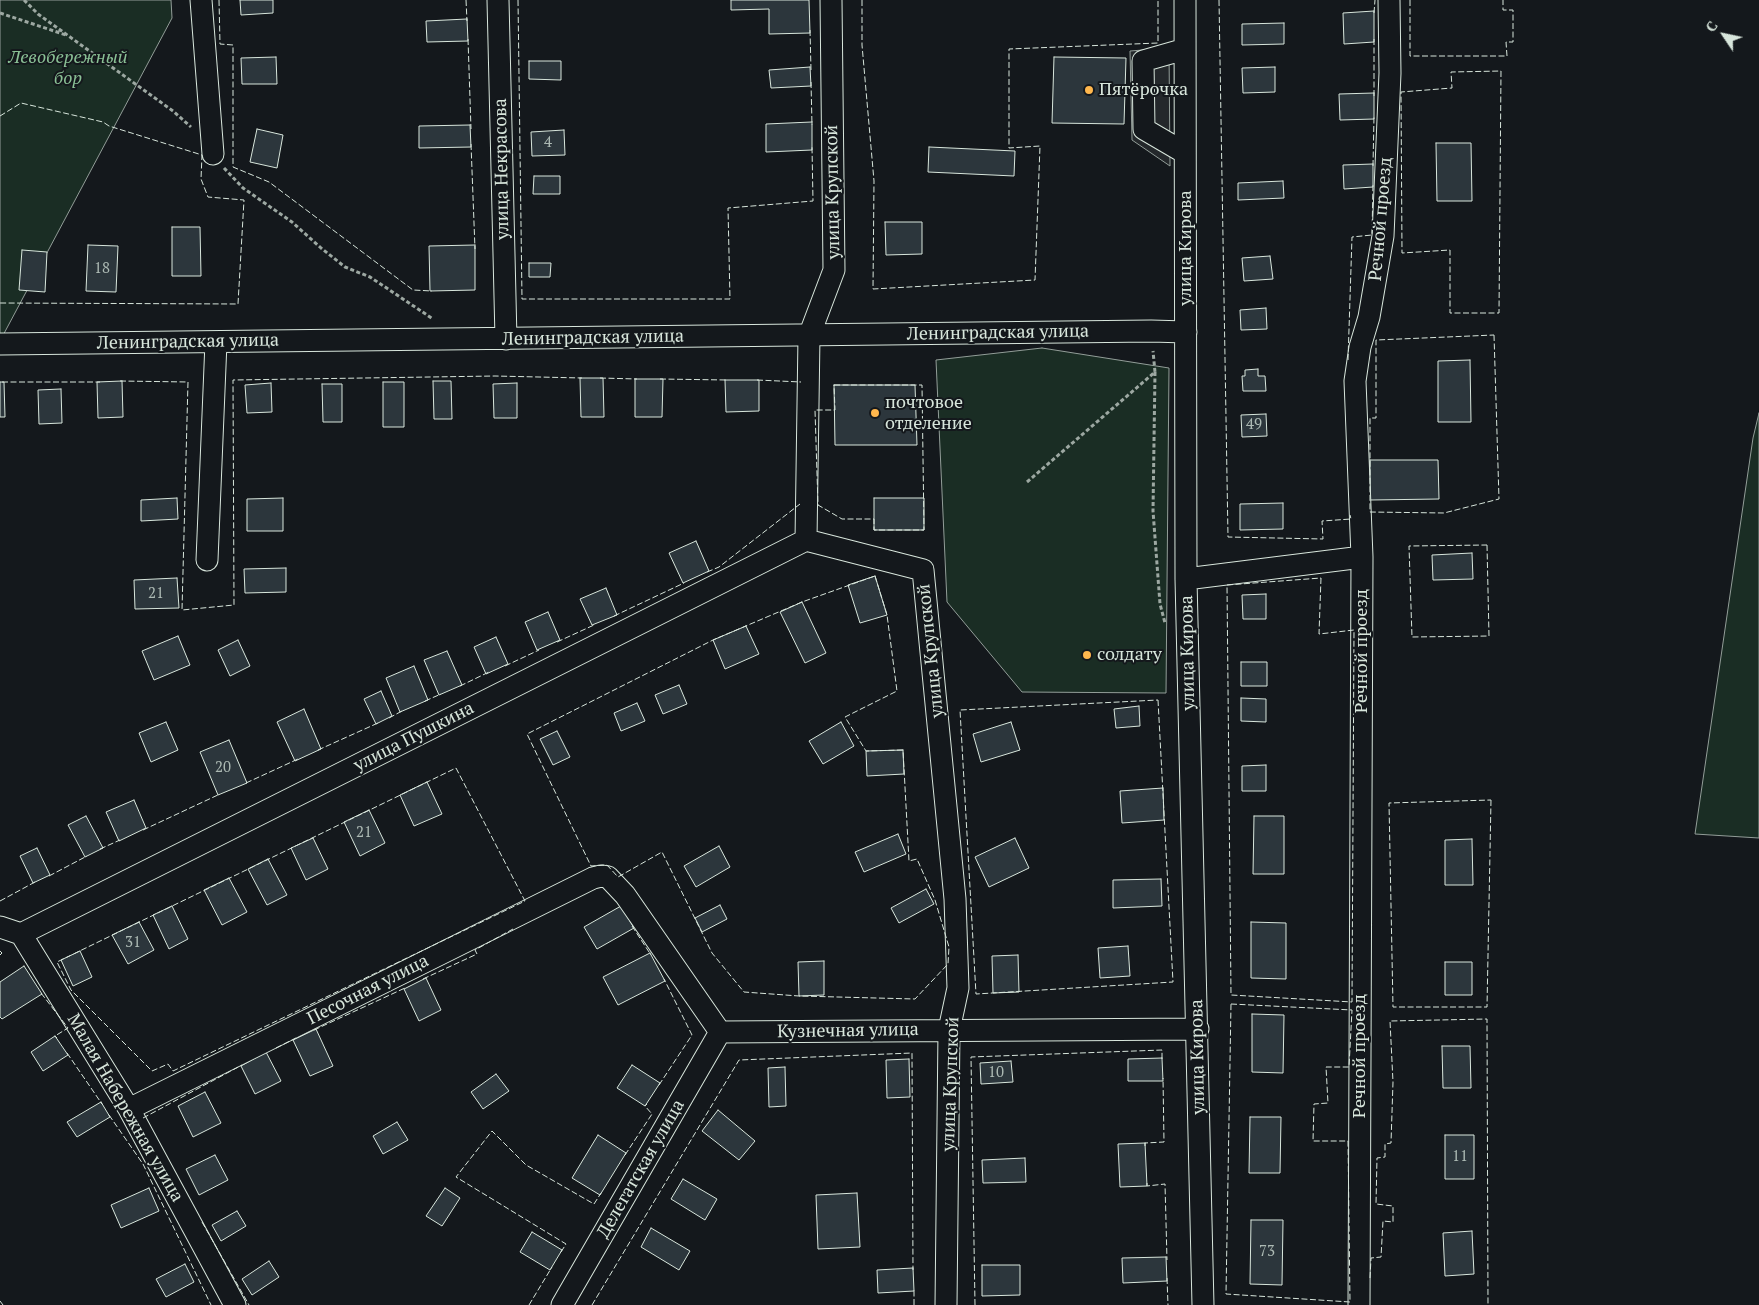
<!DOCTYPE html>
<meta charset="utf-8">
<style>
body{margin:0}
#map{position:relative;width:1759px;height:1305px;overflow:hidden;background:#14181c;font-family:"PT Serif",serif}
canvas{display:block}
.north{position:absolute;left:1699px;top:10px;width:50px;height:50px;-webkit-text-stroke:4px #14181c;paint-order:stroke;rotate:304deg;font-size:14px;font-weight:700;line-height:20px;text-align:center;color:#d8e6dc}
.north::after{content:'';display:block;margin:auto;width:18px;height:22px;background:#d8e6dc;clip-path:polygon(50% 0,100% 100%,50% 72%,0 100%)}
</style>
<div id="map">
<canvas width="1759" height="1305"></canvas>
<div class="north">С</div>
</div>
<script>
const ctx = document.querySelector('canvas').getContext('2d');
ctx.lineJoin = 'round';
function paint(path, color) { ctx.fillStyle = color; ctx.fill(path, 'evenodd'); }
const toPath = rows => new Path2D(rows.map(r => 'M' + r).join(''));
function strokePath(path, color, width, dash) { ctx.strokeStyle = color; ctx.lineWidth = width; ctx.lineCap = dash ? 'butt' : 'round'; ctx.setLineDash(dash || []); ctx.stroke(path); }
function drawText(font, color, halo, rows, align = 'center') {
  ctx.font = font + ' "PT Serif",serif'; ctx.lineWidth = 4; ctx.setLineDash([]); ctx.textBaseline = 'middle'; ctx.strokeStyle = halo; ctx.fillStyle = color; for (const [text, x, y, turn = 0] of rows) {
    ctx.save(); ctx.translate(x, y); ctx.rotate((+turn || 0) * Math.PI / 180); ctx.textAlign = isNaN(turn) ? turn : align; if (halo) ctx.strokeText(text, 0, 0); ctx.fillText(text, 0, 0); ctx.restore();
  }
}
const green = toPath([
 [0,0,171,0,172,18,0,341,0,0],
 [1042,348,1169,368,1166,693,1022,692,947,602,936,360,1042,348],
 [1759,413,1759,838,1695,834,1753,438,1759,413]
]);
paint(green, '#1a2d24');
strokePath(green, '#939e99', 1);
const parking = toPath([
 [1169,48,1170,166,1132,140,1130,51,1169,48]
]);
paint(parking, '#24282b');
strokePath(parking, '#939e99', 1);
const building = toPath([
 [240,0,273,0,273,13,241,15,240,0],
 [731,0,809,0,810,33,769,34,769,9,731,10,731,0],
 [1374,11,1374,42,1344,44,1343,13,1374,11],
 [467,19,468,41,427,42,426,21,467,19],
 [1284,23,1284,44,1242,45,1242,24,1284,23],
 [276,57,277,84,242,84,241,58,276,57],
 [1054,57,1126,58,1124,124,1052,123,1054,57],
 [529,61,561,61,561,80,529,79,529,61],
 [810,67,811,86,771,88,769,70,810,67],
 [1275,67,1275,92,1243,93,1242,68,1275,67],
 [1374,93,1374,119,1340,120,1339,94,1374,93],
 [812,122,812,150,766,152,766,124,812,122],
 [470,125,471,147,419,148,419,126,470,125],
 [257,129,283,135,277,168,250,162,257,129],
 [564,130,565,155,532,156,531,132,564,130],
 [1436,143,1471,143,1472,201,1437,201,1436,143],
 [929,147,1015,151,1014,176,928,172,929,147],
 [1373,164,1373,187,1344,189,1343,165,1373,164],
 [534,176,560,176,560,194,533,194,534,176],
 [1283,181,1284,198,1238,200,1238,183,1283,181],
 [885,222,922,222,922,254,886,255,885,222],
 [172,227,200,227,201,276,172,276,172,227],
 [88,245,118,246,116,292,86,291,88,245],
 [475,245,475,290,430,291,429,246,475,245],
 [22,250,47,252,45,292,19,290,22,250],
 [1270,256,1273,279,1244,281,1242,258,1270,256],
 [529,263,551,263,550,277,529,277,529,263],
 [1266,308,1267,329,1241,330,1240,310,1266,308],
 [1470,360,1471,422,1438,422,1438,361,1470,360],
 [1258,369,1258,376,1265,376,1266,391,1243,391,1242,376,1245,376,1245,370,1258,369],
 [580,378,603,378,604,417,581,417,580,378],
 [635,379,663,379,662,417,635,417,635,379],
 [725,380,759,380,759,411,726,412,725,380],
 [122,381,123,417,98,418,97,382,122,381],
 [433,381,451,381,452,419,434,419,433,381],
 [0,382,4,382,5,417,0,417,0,382],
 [383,382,404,382,404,427,383,427,383,382],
 [271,383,272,412,247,413,245,385,271,383],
 [517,383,517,418,494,418,493,384,517,383],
 [322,384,342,384,342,422,323,422,322,384],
 [834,385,915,385,917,445,835,445,834,385],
 [61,389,62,423,39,424,38,390,61,389],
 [1266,414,1267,436,1242,437,1241,415,1266,414],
 [1370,460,1438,460,1439,499,1370,500,1370,460],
 [177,498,178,519,141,521,141,500,177,498],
 [283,498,283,531,247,531,247,499,283,498],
 [874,498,924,498,924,530,874,530,874,498],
 [1283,503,1283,529,1240,530,1240,504,1283,503],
 [696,541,709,571,683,583,669,553,696,541],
 [1472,553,1473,579,1433,580,1432,555,1472,553],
 [286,568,286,592,245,593,244,569,286,568],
 [875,576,887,615,860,623,848,585,875,576],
 [177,578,179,608,135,609,134,580,177,578],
 [606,588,617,615,592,625,580,599,606,588],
 [1266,594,1266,619,1243,619,1242,595,1266,594],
 [802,602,826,653,805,663,780,612,802,602],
 [548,612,560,640,537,650,525,622,548,612],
 [746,626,759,654,725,669,713,640,746,626],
 [178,636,190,665,154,680,142,651,178,636],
 [496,637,508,664,486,674,474,647,496,637],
 [238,640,250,666,230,676,218,650,238,640],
 [447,651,462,685,439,695,424,660,447,651],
 [1241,662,1267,662,1267,686,1241,686,1241,662],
 [414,666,428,700,400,712,386,678,414,666],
 [679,685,687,704,663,714,655,695,679,685],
 [381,691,392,716,376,724,364,699,381,691],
 [1241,698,1266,699,1266,722,1241,721,1241,698],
 [637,703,645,721,621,731,614,713,637,703],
 [1139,706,1140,726,1116,728,1114,709,1139,706],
 [304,709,321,749,295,761,277,722,304,709],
 [166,722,178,750,151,762,139,733,166,722],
 [841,722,854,746,823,764,809,741,841,722],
 [1011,722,1020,750,981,762,973,734,1011,722],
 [557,731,570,757,553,765,540,739,557,731],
 [229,740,247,783,218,795,200,752,229,740],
 [903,750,904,774,867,776,866,751,903,750],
 [1266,765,1266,791,1242,791,1242,766,1266,765],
 [427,782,442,814,414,826,400,795,427,782],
 [1163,788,1164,820,1122,823,1120,791,1163,788],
 [134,800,146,828,119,841,106,812,134,800],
 [369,810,385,843,360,856,344,822,369,810],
 [86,816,103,848,85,857,68,825,86,816],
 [1254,816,1284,816,1284,874,1253,874,1254,816],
 [898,834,906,854,864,872,855,852,898,834],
 [313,838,328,869,306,880,291,848,313,838],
 [1015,838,1029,868,989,887,975,857,1015,838],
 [1472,839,1473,885,1445,885,1445,840,1472,839],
 [719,846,730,867,696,887,684,866,719,846],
 [37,848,50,875,33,883,20,856,37,848],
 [268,859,287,895,267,905,248,869,268,859],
 [229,878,247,912,222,925,204,890,229,878],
 [1161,879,1162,906,1113,908,1113,880,1161,879],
 [926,889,934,904,899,923,891,908,926,889],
 [720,905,727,919,702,932,695,918,720,905],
 [172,906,188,939,169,949,153,915,172,906],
 [621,906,634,928,597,949,584,927,621,906],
 [139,922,154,950,128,964,112,935,139,922],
 [1251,922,1286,923,1286,979,1251,978,1251,922],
 [1128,946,1130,976,1100,978,1098,948,1128,946],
 [80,951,92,977,73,986,61,960,80,951],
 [650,953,665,981,618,1005,603,977,650,953],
 [1018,955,1019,992,993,993,992,956,1018,955],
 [824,961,824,995,799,996,798,962,824,961],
 [1445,962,1472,962,1472,995,1445,995,1445,962],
 [24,966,42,994,2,1019,0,1017,0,982,24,966],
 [426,978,441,1010,419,1021,404,989,426,978],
 [1252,1014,1284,1015,1283,1073,1252,1072,1252,1014],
 [316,1029,333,1066,310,1076,293,1040,316,1029],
 [55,1036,68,1055,43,1071,31,1052,55,1036],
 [1442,1046,1470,1046,1471,1088,1443,1088,1442,1046],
 [266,1052,281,1081,255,1094,241,1066,266,1052],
 [1162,1058,1163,1081,1128,1081,1128,1059,1162,1058],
 [909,1059,910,1097,887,1098,886,1060,909,1059],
 [1011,1061,1013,1082,981,1084,980,1063,1011,1061],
 [632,1065,660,1083,645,1106,617,1088,632,1065],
 [785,1067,786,1106,769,1107,768,1068,785,1067],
 [496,1074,509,1091,483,1109,471,1092,496,1074],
 [205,1092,221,1123,193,1137,178,1106,205,1092],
 [101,1102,110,1117,77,1137,67,1122,101,1102],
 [718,1110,755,1141,739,1160,702,1131,718,1110],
 [1250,1117,1281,1117,1280,1173,1249,1173,1250,1117],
 [397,1122,408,1140,383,1154,373,1136,397,1122],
 [598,1135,626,1153,600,1195,572,1178,598,1135],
 [1445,1135,1474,1135,1474,1179,1445,1179,1445,1135],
 [1145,1143,1147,1186,1120,1187,1118,1144,1145,1143],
 [215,1155,228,1180,199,1195,186,1169,215,1155],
 [1025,1158,1026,1182,983,1183,982,1160,1025,1158],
 [683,1179,717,1199,705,1220,671,1199,683,1179],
 [149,1188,159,1211,121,1228,111,1205,149,1188],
 [445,1188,460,1198,442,1226,426,1216,445,1188],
 [857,1193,860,1247,818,1249,816,1195,857,1193],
 [237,1211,246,1226,221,1241,212,1225,237,1211],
 [1251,1220,1283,1220,1282,1285,1250,1284,1251,1220],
 [651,1228,690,1251,679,1270,641,1247,651,1228],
 [1472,1231,1474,1274,1445,1276,1443,1233,1472,1231],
 [532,1232,562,1250,550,1270,520,1252,532,1232],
 [1166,1257,1167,1281,1123,1283,1122,1258,1166,1257],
 [269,1261,279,1277,252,1295,242,1279,269,1261],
 [185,1264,194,1282,166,1297,156,1279,185,1264],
 [982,1265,1020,1265,1020,1295,982,1296,982,1265],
 [913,1268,914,1291,878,1293,877,1270,913,1268]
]);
paint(building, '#2c363c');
strokePath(building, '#d8e6dc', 1);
const minor = toPath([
 [201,0,213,154],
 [498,0,506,339],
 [831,0,834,270,809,336,806,540,923,570,955,899,958,988,949,1030,946,1305],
 [1185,0,1186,579,1203,1305],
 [1185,49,1143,61,1144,129,1185,153],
 [0,344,1151,331,1186,332],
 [207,560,216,342],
 [1186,579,1362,557],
 [0,927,21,934,129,1109,235,1305],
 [21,934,806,540],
 [129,1109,593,878,601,876,608,877,625,895,720,1032,1198,1029],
 [562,1305,720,1032],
 [1359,1305,1362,557,1355,381,1360,347,1369,317,1383,236,1390,73,1389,0]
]);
strokePath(minor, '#d8e6dc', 23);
strokePath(toPath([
 [24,0,38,14,173,111,191,127],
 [0,13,66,35],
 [224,168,243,188,292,222,321,248,345,267,370,277,433,319],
 [1155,372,1153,511,1160,604,1165,623],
 [1027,482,1155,372,1153,351]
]), '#9da8a2', 3, [4, 2.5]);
strokePath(minor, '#14181c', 21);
strokePath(toPath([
 [219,0,220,44,233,45,233,167,269,182,413,290,432,291],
 [466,0,467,21],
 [518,0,522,299,730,299,728,208,813,201,812,147],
 [862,0,862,45,874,181,873,289,1035,280,1040,146,1009,148,1009,49,1158,43,1158,0],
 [1219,0,1228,537,1323,539,1322,521,1351,519,1350,515],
 [1410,0,1410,56,1507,56,1506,42,1513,42,1513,10,1503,10,1503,0],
 [1374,13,1375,0],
 [810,30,811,70],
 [468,39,471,129],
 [1501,71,1499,313,1450,313,1450,250,1402,253,1401,92,1452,88,1451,72,1501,71],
 [811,82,812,125],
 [1374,96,1374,38],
 [0,116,21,103,103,122,109,126,202,155,201,179,208,197,244,200,238,304,0,303],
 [471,144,475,249],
 [1373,166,1374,116],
 [1494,335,1499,499,1444,513,1370,512,1370,418,1376,418,1376,340,1494,335],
 [1348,360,1352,237,1372,235,1373,183],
 [600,378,637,379],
 [660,379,727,380],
 [757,380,801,382],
 [120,381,188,382,182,610,234,605,233,380,495,376,582,378],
 [2,382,100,382],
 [834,385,922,385,924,530,874,530,874,519,842,519,818,505,815,410,835,410,834,385],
 [1487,545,1489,636,1412,637,1409,546,1487,545],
 [707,572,719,567,800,504],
 [875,576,887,615,897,691,845,717,866,751,903,750,909,861,917,859,935,900,949,947,948,964,915,999,799,996,744,992,712,953,662,852,618,877,607,865,591,866,527,734,713,640,802,602,875,576],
 [1321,578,1319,634,1354,630,1352,1002,1231,995,1227,585,1321,578],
 [614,616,684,583],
 [557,642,594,625],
 [505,666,539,650],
 [460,686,489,672],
 [1158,700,1173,982,976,994,960,710,1158,700],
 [425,701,441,694],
 [389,718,402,711],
 [318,750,378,723],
 [456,768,525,901,173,1071,168,1064,152,1071,71,990,57,962,456,768],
 [246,783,298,759],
 [1491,800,1487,1007,1393,1007,1389,803,1491,800],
 [143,830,220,794],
 [100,849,120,840],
 [49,876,87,856],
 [0,901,35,882],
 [632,926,651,955],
 [0,951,2,953,0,955],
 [423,979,477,954,475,950,513,929],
 [41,993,68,1028,55,1036,57,1038],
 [1231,1004,1352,1010,1349,1067,1326,1067,1328,1103,1314,1104,1313,1141,1348,1141,1350,1302,1226,1294,1231,1004],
 [314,1030,405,988],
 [276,1048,296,1038],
 [67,1053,102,1104],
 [659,1085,692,1035,664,979],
 [109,1115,143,1164,211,1305],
 [143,1118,242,1065],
 [1145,1146,1145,1143,1164,1142,1163,1078],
 [625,1155,652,1114,645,1106,647,1104],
 [1147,1183,1147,1186,1165,1184,1167,1260],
 [202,1222,249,1305],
 [561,1252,566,1244,456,1177,492,1131,526,1165,594,1204,601,1193],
 [1167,1278,1168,1305],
 [1370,1278,1371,1258,1381,1257,1383,1221,1393,1222,1393,1206,1376,1204,1377,1158,1385,1157,1385,1144,1391,1143,1393,1082,1390,1021,1487,1019,1488,1305],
 [0,1301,3,1305],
 [529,1305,552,1267],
 [592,1305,739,1060,912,1053,913,1270],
 [914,1305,914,1288],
 [975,1305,971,1057,1162,1050,1162,1060]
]), '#d8e6dc', 1, [6, 2.5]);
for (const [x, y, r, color] of [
 [1089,90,5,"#ffb74d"],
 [875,413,5,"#ffb74d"],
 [1087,655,5,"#ffb74d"]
]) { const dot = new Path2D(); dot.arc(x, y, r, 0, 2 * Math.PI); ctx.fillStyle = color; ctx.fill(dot); strokePath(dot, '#14181c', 2); }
drawText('15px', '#adbab4', null, [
 ["4",548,143],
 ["18",102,269],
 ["49",1254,425],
 ["21",156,594],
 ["20",223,768],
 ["21",364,833],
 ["31",133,943],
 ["10",996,1073],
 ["11",1460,1157],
 ["73",1267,1252]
]);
drawText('italic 18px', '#8ac095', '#14181c', [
 ["Левобережный",68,58],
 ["бор",68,79]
]);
drawText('18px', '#d8e6dc', '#14181c', [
 ["Пятёрочка",1099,90],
 ["почтовое",885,403],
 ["отделение",885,424],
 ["солдату",1097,655]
], 'left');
drawText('18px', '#d8e6dc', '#14181c', [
 ["улица Некрасова",502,169,-91],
 ["улица Крупской",833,192,-91],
 ["Речной проезд",1381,219,-85],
 ["улица Кирова",1186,248,-90],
 ["Ленинградская улица",998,333,-1],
 ["Ленинградская улица",593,338,-1],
 ["Ленинградская улица",188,342,-1],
 ["улица Крупской",931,651,-96],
 ["Речной проезд",1362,651,-90],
 ["улица Кирова",1188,653,-91],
 ["улица Пушкина",414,737,-27],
 ["Песочная улица",368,990,-27],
 ["Кузнечная улица",848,1031,-1],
 ["Речной проезд",1360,1056,-90],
 ["улица Кирова",1198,1057,-91],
 ["улица Крупской",951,1084,-88],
 ["Малая Набережная улица",125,1108,60],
 ["Делегатская улица",641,1169,-60]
]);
</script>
